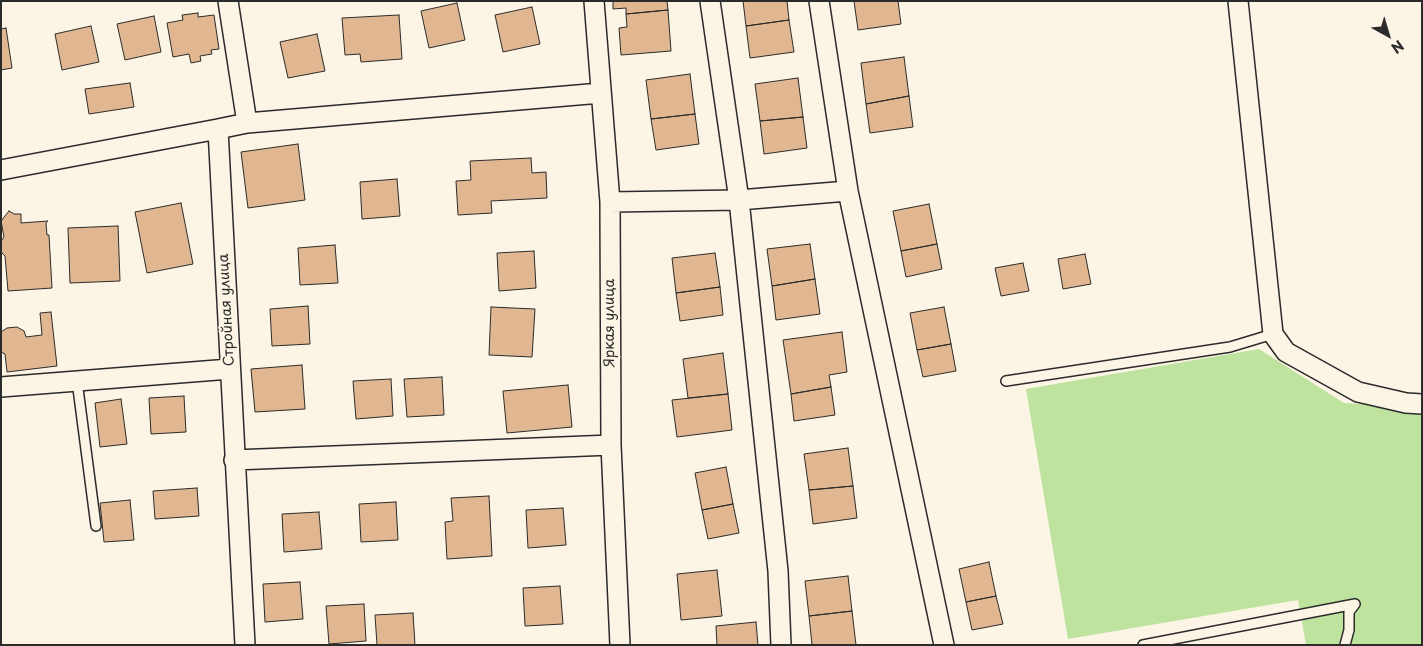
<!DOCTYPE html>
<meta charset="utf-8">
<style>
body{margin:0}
#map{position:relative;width:1423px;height:646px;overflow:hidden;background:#fcf5e5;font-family:"Playpen Sans",sans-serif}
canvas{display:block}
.frame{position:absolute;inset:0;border:2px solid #2b2b2b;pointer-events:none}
.north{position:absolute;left:1363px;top:10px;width:50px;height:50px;-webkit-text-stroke:4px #fcf5e5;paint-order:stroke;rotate:141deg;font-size:14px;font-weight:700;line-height:20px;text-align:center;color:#2b2b2b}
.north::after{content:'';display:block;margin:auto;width:18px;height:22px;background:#2b2b2b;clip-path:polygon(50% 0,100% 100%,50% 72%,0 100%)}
</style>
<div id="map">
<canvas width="1423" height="646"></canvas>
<div class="frame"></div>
<div class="north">N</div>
</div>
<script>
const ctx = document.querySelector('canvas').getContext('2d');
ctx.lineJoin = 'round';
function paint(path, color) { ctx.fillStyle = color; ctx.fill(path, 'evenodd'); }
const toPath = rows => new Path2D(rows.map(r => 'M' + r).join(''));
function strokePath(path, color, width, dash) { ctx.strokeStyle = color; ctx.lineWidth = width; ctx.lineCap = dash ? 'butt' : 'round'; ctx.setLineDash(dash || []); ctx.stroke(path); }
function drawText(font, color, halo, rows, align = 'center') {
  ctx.font = font + ' "Playpen Sans",sans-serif'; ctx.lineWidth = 4.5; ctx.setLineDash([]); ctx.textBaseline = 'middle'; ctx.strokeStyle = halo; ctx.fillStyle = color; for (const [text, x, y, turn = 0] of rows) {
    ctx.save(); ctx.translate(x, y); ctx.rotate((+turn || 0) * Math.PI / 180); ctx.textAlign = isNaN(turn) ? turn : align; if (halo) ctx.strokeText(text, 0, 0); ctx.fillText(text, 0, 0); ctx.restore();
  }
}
paint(toPath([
 [1259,349,1344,403,1422,408,1422,645,1306,645,1298,600,1068,639,1026,389]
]), '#bde39e');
const building = toPath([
 [613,1,667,1,668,10,626,14,626,8,613,9,613,1],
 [743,1,787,1,789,20,746,26,743,1],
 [854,1,898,1,901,24,858,30,854,1],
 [457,3,465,40,429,48,421,11,457,3],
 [532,7,540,44,503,52,495,15,532,7],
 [668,10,671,51,621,55,619,28,627,27,626,14,668,10],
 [198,13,198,17,214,15,219,49,211,50,212,54,200,56,201,61,191,63,189,54,173,57,167,23,183,20,182,15,198,13],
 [399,15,402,59,361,62,360,54,345,55,342,18,399,15],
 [154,16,161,52,125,60,117,24,154,16],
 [789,20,794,52,750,58,746,26,789,20],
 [91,26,99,62,62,70,55,34,91,26],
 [6,28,12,68,1,70,1,29,6,28],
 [317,34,325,71,288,78,280,42,317,34],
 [904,57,909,96,866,104,861,63,904,57],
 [690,74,695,114,651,119,646,80,690,74],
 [798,78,803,117,760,121,755,84,798,78],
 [130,83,134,107,89,114,85,89,130,83],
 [909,96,913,127,870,133,866,104,909,96],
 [695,114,699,144,656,150,651,119,695,114],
 [803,117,807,148,764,154,760,121,803,117],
 [298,144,305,200,248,208,241,152,298,144],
 [531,158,532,173,546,172,547,198,491,201,492,213,458,215,456,181,471,180,470,161,531,158],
 [397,179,400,216,362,219,360,182,397,179],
 [181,203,193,264,147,273,135,212,181,203],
 [929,204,937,244,901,251,893,211,929,204],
 [9,211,14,214,21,214,21,223,48,221,46,223,47,235,49,235,52,288,8,291,5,256,1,252,1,241,4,237,1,221,9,211],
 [118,226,120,281,70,283,68,228,118,226],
 [810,244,815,279,772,286,767,249,810,244],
 [937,244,942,269,906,277,901,251,937,244],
 [335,245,338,283,300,285,298,248,335,245],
 [534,251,536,288,499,291,497,253,534,251],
 [715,253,720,287,676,293,672,258,715,253],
 [1085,254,1091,284,1063,289,1058,259,1085,254],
 [1023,263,1029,291,1001,296,995,268,1023,263],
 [815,279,820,314,776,320,772,286,815,279],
 [720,287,723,315,680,321,676,293,720,287],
 [308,306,310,344,272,346,270,309,308,306],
 [491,307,535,309,532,357,489,355,491,307],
 [944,307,951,344,917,350,910,313,944,307],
 [51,312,57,366,7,372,5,354,1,352,1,332,7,328,17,327,24,331,26,337,42,335,40,313,51,312],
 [842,332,847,372,829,375,831,387,791,394,783,340,842,332],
 [951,344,956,371,923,377,917,350,951,344],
 [723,353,728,394,688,398,683,359,723,353],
 [302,365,305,409,255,412,251,369,302,365],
 [442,377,444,415,407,417,404,379,442,377],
 [391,379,393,416,356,419,353,381,391,379],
 [568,385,572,427,507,433,503,391,568,385],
 [831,387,835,415,794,421,791,394,831,387],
 [728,394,732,430,677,437,672,400,728,394],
 [184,396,186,432,151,434,149,398,184,396],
 [121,399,127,444,100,447,95,403,121,399],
 [848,448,853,486,809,490,804,454,848,448],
 [726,467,733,504,702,510,695,473,726,467],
 [853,486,857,518,813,524,809,490,853,486],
 [197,488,199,516,155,519,153,491,197,488],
 [489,496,492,556,447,559,445,522,453,521,451,498,489,496],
 [130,500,134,540,104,542,100,503,130,500],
 [396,502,398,540,361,542,359,504,396,502],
 [733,504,739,533,708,539,702,510,733,504],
 [563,508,566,545,528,548,526,510,563,508],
 [319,512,322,549,284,552,282,514,319,512],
 [989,562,996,596,966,602,959,569,989,562],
 [717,570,722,616,681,620,677,574,717,570],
 [848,576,852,611,809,616,805,581,848,576],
 [300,582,303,619,265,622,263,584,300,582],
 [560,586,563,624,525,626,523,588,560,586],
 [996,596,1003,624,972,630,966,602,996,596],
 [364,604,366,641,329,644,326,606,364,604],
 [852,611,856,645,812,645,809,616,852,611],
 [413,613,415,645,377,645,375,615,413,613],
 [756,622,758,645,717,645,716,626,756,622]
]);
paint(building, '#e1b791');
strokePath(building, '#2b2b2b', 1);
const service = toPath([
 [77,381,96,526],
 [1006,381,1230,347,1273,334],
 [1143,645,1355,604],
 [1345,645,1349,630,1349,612,1355,604]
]);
const minor = toPath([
 [228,1,247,123,218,129,245,645],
 [594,1,610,202,611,445,620,645],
 [710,1,739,200,778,571,781,645],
 [819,1,848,191,944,645],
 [1238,1,1273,334,1286,352,1358,392,1406,403,1422,404],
 [247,123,601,93],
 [1,170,218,129],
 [610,202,739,200,848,191],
 [1,387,230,369],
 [234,460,611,445]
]);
strokePath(service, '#2b2b2b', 12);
strokePath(minor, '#2b2b2b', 22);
strokePath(service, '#fcf5e5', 9);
strokePath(minor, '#fcf5e5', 19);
drawText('14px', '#2b2b2b', '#fcf5e5', [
 ["Стройная улица",227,310,-93],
 ["Яркая улица",610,323,-90]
]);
</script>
